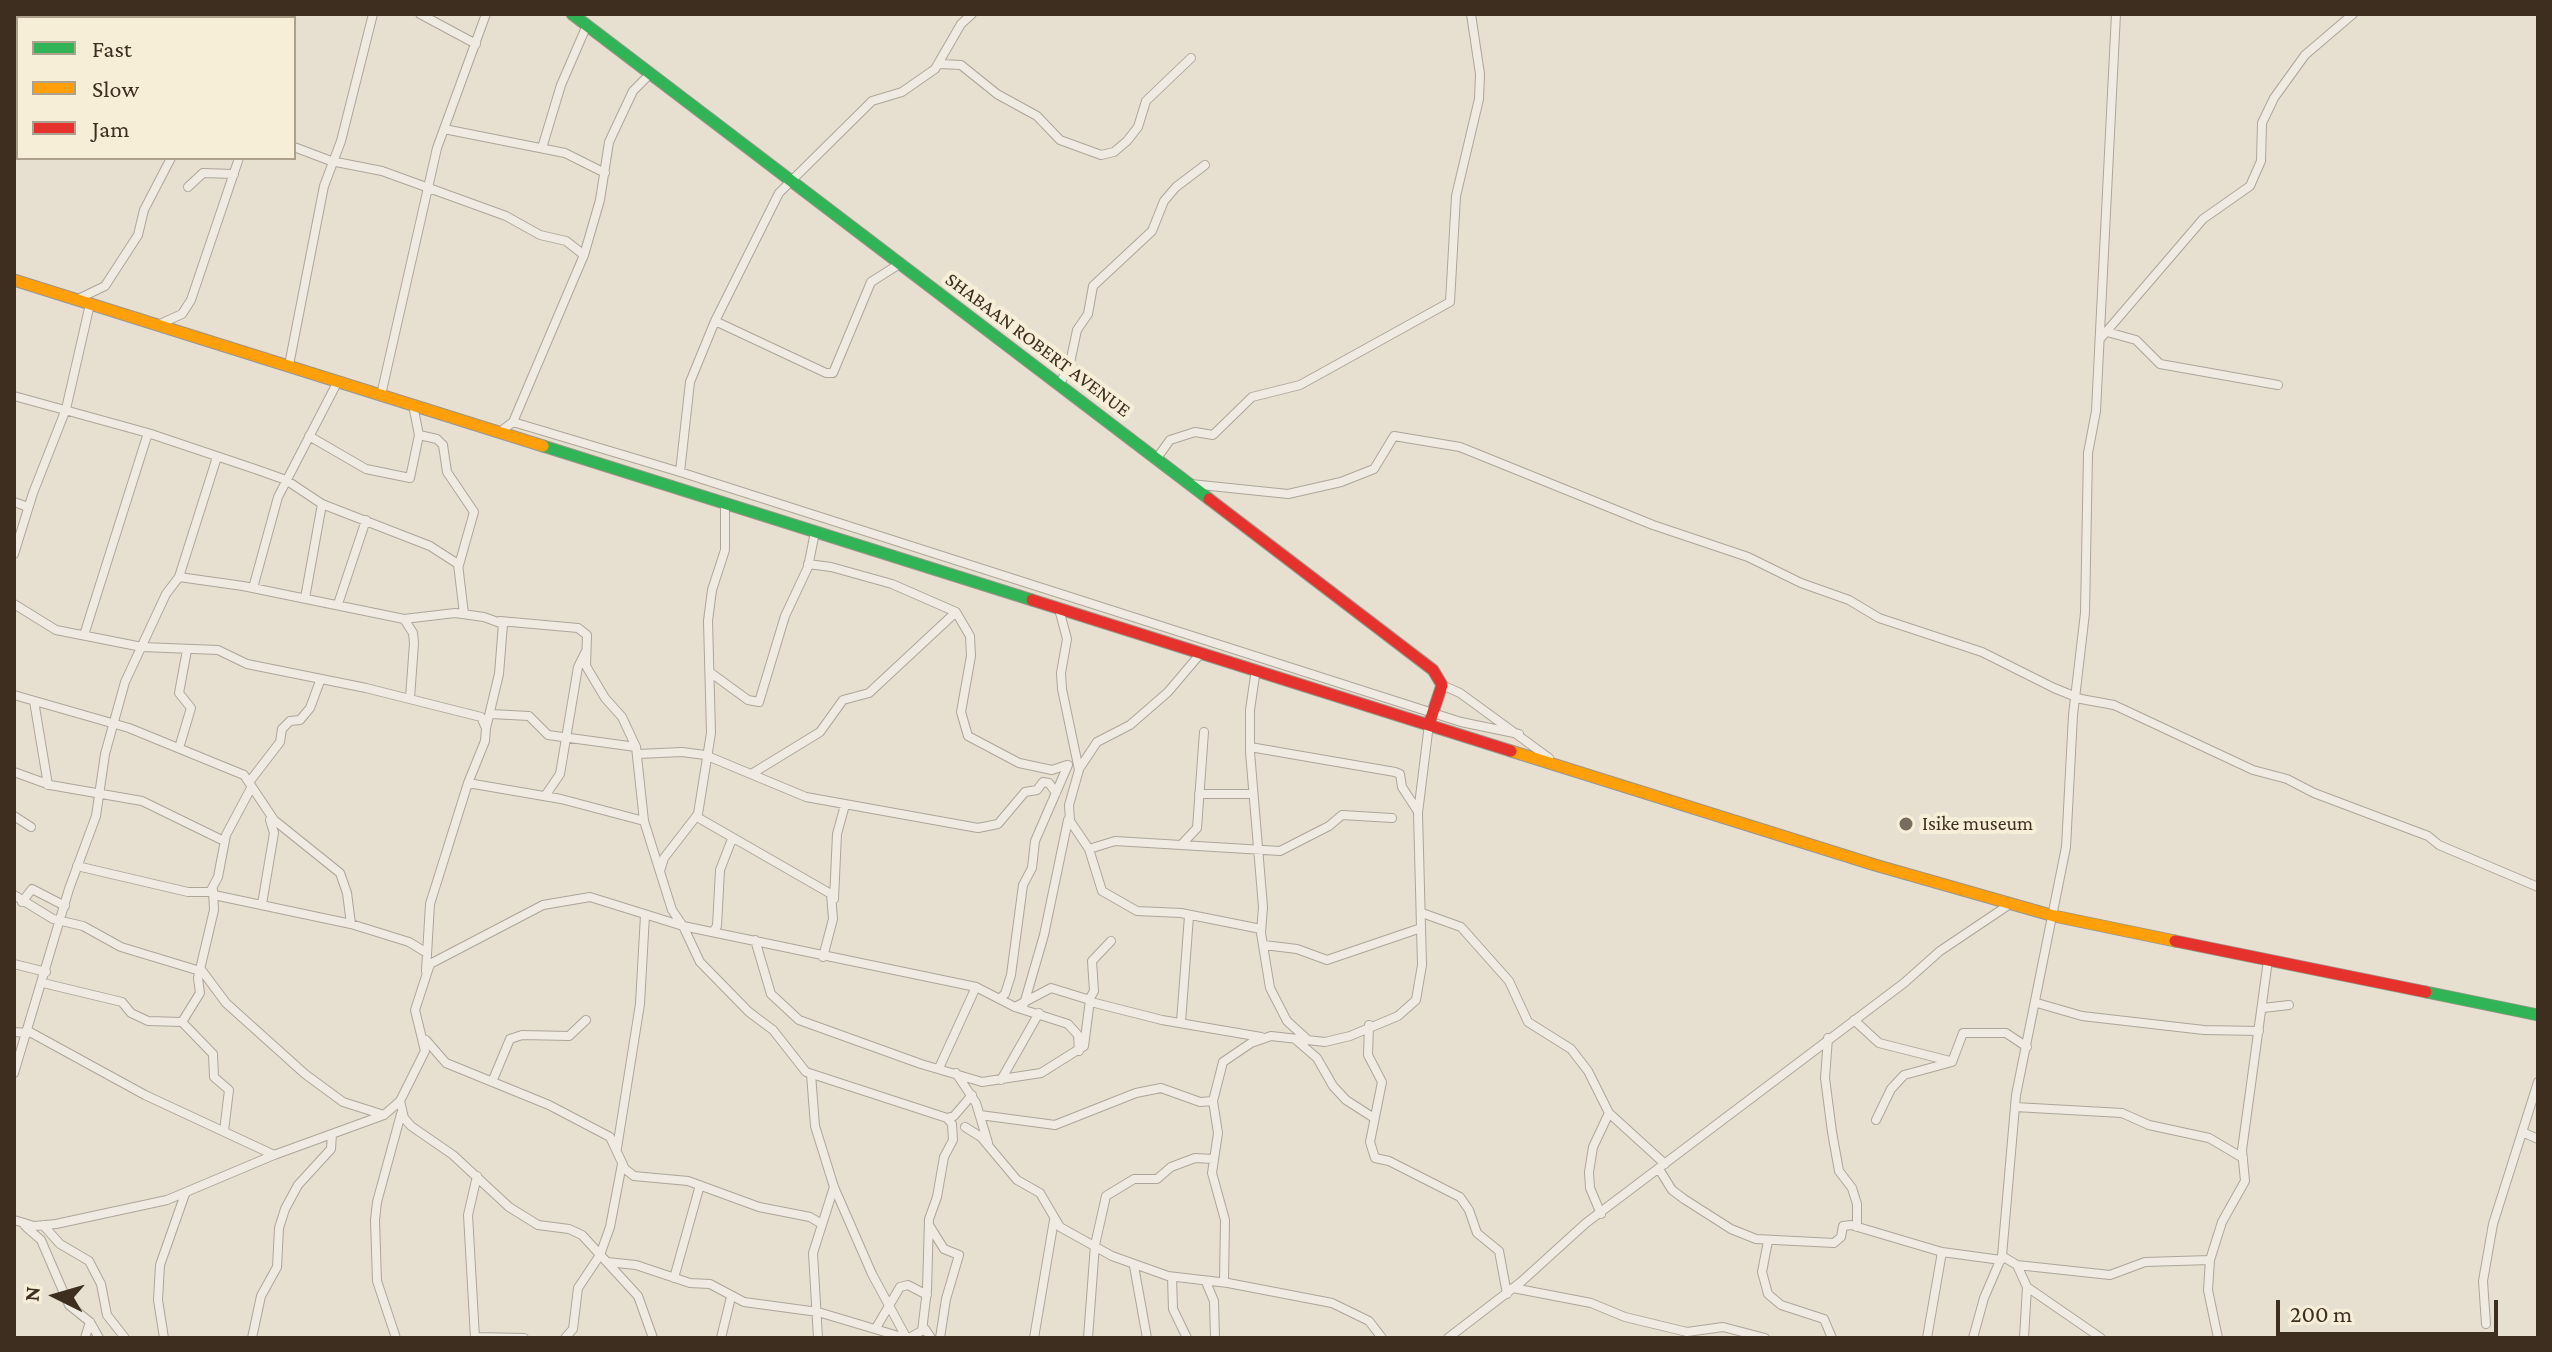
<!DOCTYPE html>
<style>
body{margin:0}
#map{position:relative;width:2552px;height:1352px;overflow:hidden;background:#e7e0d1;font-family:"Crimson Pro",serif}
canvas{display:block}
.frame{position:absolute;inset:0;border:16px solid #3d2e20;pointer-events:none}
.legend{position:absolute;left:16px;top:16px;width:280px;height:144px;box-sizing:border-box;background:#f7eed8;border:2px solid #ada18e;margin:0;padding:10px 14px;list-style:none;font-size:24px;color:#3d2e20}
.legend li{display:flex;align-items:center;gap:16px;height:40px}
.legend b{width:40px;border:2px solid #ada18e}
.north{position:absolute;left:16px;top:1256px;width:80px;height:80px;-webkit-text-stroke:6px #f7eed8;paint-order:stroke;rotate:275deg;font-size:22px;font-weight:700;line-height:32px;text-align:center;color:#3d2e20}
.north::after{content:'';display:block;margin:auto;width:28px;height:36px;background:#3d2e20;clip-path:polygon(50% 0,100% 100%,50% 72%,0 100%)}
.scale{position:absolute;left:2276px;top:1300px;width:222px;height:36px;box-sizing:border-box;border:4px solid #3d2e20;border-top:0;padding-left:10px;font-size:24px;line-height:28px;white-space:nowrap;color:#3d2e20;-webkit-text-stroke:6px #f7eed8;paint-order:stroke}
</style>
<div id="map">
<canvas width="2552" height="1352"></canvas>
<div class="frame"></div>
<ul class="legend">
<li><b style="height:10px;background:#30b455"></b>Fast</li>
<li><b style="height:10px;background:#ff9f0a"></b>Slow</li>
<li><b style="height:10px;background:#e5322d"></b>Jam</li>
</ul>
<div class="north">N</div>
<div class="scale">200 m</div>
</div>
<script>
const ctx = document.querySelector('canvas').getContext('2d');
ctx.lineJoin = 'round';
const toPath = rows => new Path2D(rows.map(r => 'M' + r).join(''));
function strokePath(path, color, width, dash) { ctx.strokeStyle = color; ctx.lineWidth = width; ctx.lineCap = dash ? 'butt' : 'round'; ctx.setLineDash(dash || []); ctx.stroke(path); }
function drawText(font, color, halo, rows, align = 'center') {
  ctx.font = font + ' "Crimson Pro",serif'; ctx.lineWidth = 8; ctx.setLineDash([]); ctx.textBaseline = 'middle'; ctx.strokeStyle = halo; ctx.fillStyle = color; for (const [text, x, y, turn = 0] of rows) {
    ctx.save(); ctx.translate(x, y); ctx.rotate((+turn || 0) * Math.PI / 180); ctx.textAlign = isNaN(turn) ? turn : align; if (halo) ctx.strokeText(text, 0, 0); ctx.fillText(text, 0, 0); ctx.restore();
  }
}
const street = toPath([
 [420,14,476,44],
 [198,18,198,14],
 [288,18,290,14],
 [940,64,961,65,997,94,1037,116,1060,140,1101,155,1114,152,1127,141,1138,127,1146,101,1191,58],
 [444,129,565,153,605,173],
 [294,147,331,161,382,171,506,216,540,235,566,241,584,255],
 [542,148,561,85,587,25],
 [188,187,203,173,234,174],
 [78,299,105,286,138,235,144,210,171,158],
 [715,321,826,373,833,373,871,282,901,263],
 [160,324,182,314,191,300,239,158],
 [2107,332,2136,340,2160,364,2278,385],
 [2100,339,2203,219,2250,186,2261,161,2262,123,2274,98,2305,55,2353,14],
 [289,365,324,186,341,141,373,14],
 [1060,384,1070,363,1077,330,1088,314,1093,286,1152,231,1164,201,1176,187,1205,165],
 [381,395,437,148,486,14],
 [14,396,148,433,255,469,286,480,322,504,430,546,458,564,464,614],
 [513,422,680,472,1461,722,1519,734],
 [500,432,513,422,584,255,600,200,609,142,633,91,651,73],
 [419,435,437,439,443,445,447,472,474,512,459,565],
 [309,436,366,469,410,478,419,435,413,405],
 [1157,458,1170,440,1195,432,1213,435,1252,397,1300,385,1450,302,1456,196,1479,99,1480,74,1471,14],
 [680,472,690,382,715,321,779,193,872,101,902,92,935,69,961,24,972,14],
 [1191,484,1288,494,1341,482,1374,469,1394,436,1460,447,1653,525,1748,557,1801,583,1849,600,1879,618,1982,652,2054,688,2081,699,2114,705,2253,770,2287,779,2314,793,2428,836,2439,845,2538,887],
 [14,502,28,507],
 [14,554,33,493,66,409,90,304],
 [808,564,831,567,892,584,956,612,970,636,971,656,961,712,968,736,1019,763,1052,770,1067,765],
 [179,577,243,586,404,619,413,633,414,643,410,698],
 [253,588,278,497,337,383],
 [305,598,322,504],
 [14,604,56,630,142,647,218,650,247,664,366,688,481,717,486,728,485,741,468,783,430,904,426,971],
 [338,604,366,520],
 [1059,609,1067,639,1061,673,1062,689,1079,770,1069,805,1070,821,1089,849,1102,891,1137,911,1181,913,1261,929],
 [404,619,455,613,484,617,503,624,499,674,486,728],
 [500,621,578,628,587,635,586,666,605,698,622,717,636,747,644,821],
 [84,635,148,433],
 [1256,669,1250,710,1250,752,1263,907,1261,933,1270,988,1287,1021,1308,1040],
 [711,673,748,700,759,702,785,616,808,567,815,532],
 [1442,685,1460,693,1549,758],
 [14,695,129,728,244,775,274,820,340,873,347,893,351,924],
 [34,701,48,785],
 [491,714,529,716,548,735,636,747],
 [1250,747,1395,772,1400,774,1402,787,1417,810],
 [179,748,191,708,179,693,187,650],
 [638,754,682,752,705,755,806,797,978,828,998,824,1025,792,1037,790,1043,782,1049,783,1056,793],
 [1079,769,1097,742,1130,725,1168,692,1201,653],
 [14,772,50,785,142,801,224,841],
 [753,773,820,732,843,700,869,693,956,612],
 [250,781,280,742,282,729,290,721,300,720,310,708,320,681],
 [468,783,561,799,644,821,672,910,683,926,976,987,1015,1007,1068,1024,1078,1035,1079,1051],
 [1199,794,1251,794],
 [545,796,560,774,578,667,585,653],
 [14,816,31,827],
 [697,817,831,894,833,919,823,957],
 [1183,843,1197,828,1204,732],
 [1089,849,1115,841,1280,851,1329,826,1342,815,1392,818],
 [77,866,188,892,210,892,218,877,226,835,251,788],
 [660,871,664,858,698,814,711,733,708,621,712,590,725,550,725,503],
 [213,890,214,910,198,978,200,993,182,1022,213,1054,214,1077,229,1090,224,1131],
 [14,895,53,919,83,926,121,947,200,971],
 [214,895,351,924,409,942,427,953],
 [834,899,837,834,845,805],
 [22,902,32,889,65,906],
 [262,904,274,833,270,820],
 [1422,913,1461,927,1509,981,1528,1022,1571,1049,1588,1071,1609,1113,1665,1164],
 [713,932,717,926,720,870,732,839],
 [755,940,771,994,799,1020,921,1064,982,1082,1041,1073,1084,1046,1090,1000,1051,988,1015,1007],
 [1264,945,1297,949,1327,960,1421,928],
 [14,964,46,972],
 [200,968,226,1003,305,1074,343,1102,384,1115],
 [43,983,122,1002,131,1013,148,1021,182,1022],
 [1000,998,1005,994,1011,975,1023,885,1032,868,1035,841,1068,765],
 [1089,1000,1094,991,1092,961,1111,941],
 [1091,1002,1162,1020,1261,1037],
 [2037,1003,2082,1016,2204,1030,2259,1031],
 [1024,1004,1044,935,1068,820],
 [2263,1008,2289,1005],
 [1854,1020,1879,1043,1950,1061],
 [1181,1022,1189,916],
 [1369,1025,1368,1055,1382,1082,1370,1142,1375,1158,1389,1161,1460,1197,1469,1210,1477,1233,1499,1251,1507,1294],
 [28,1031,145,1095,274,1155],
 [14,1032,28,1033],
 [1828,1038,1825,1078,1832,1132,1839,1171,1852,1188,1857,1204,1857,1227],
 [1295,1039,1317,1058,1333,1086,1346,1100,1374,1118],
 [426,1040,446,1063,549,1105,610,1137,625,1169,634,1176,688,1181,759,1207,810,1217,820,1223],
 [939,1068,976,987],
 [14,1073,69,889,96,816,105,754,125,682,166,594,179,577,217,457],
 [956,1073,976,1103,988,1143],
 [811,1074,815,1126,834,1187,872,1274,906,1337],
 [1001,1080,1039,1013],
 [492,1082,510,1039,522,1035,569,1036,586,1020],
 [400,1101,404,1118,411,1126,453,1155,509,1207,538,1225,569,1229,582,1235,638,1296,653,1338],
 [2015,1107,2122,1113,2149,1125,2209,1138,2243,1158],
 [980,1115,1055,1125,1136,1093,1161,1088,1200,1102,1213,1101],
 [947,1118,954,1116,972,1095],
 [1876,1120,1891,1089,1904,1075,1952,1062,1963,1033,2006,1033,2027,1047],
 [965,1127,981,1137,1017,1180,1040,1193,1060,1227,1112,1256,1168,1276,1228,1283,1332,1303,1369,1321,1382,1338],
 [2522,1132,2538,1139],
 [617,1148,640,1004,645,915],
 [1659,1169,1672,1190,1684,1199,1731,1229,1756,1239,1834,1243,1841,1237,1843,1226,1851,1225,1942,1252,2001,1260],
 [1601,1214,1590,1188,1589,1172,1593,1147,1609,1113],
 [14,1220,34,1226,56,1224,167,1200,274,1155,384,1115,400,1101,425,1051,415,1010,430,964,543,905,590,897,683,926,700,962,749,1012,773,1030,806,1072,947,1118,952,1124,953,1140,944,1157,937,1197,929,1219,927,1290,922,1331],
 [43,1225,60,1244,89,1261,101,1284,107,1315,125,1338],
 [929,1225,944,1249,959,1255,946,1299,940,1338],
 [25,1226,41,1240,69,1305,90,1322,99,1338],
 [1768,1241,1762,1272,1768,1294,1781,1305,1824,1319,1832,1338],
 [2002,1256,2017,1265,2027,1287,2101,1338],
 [607,1262,636,1265,690,1283,710,1284,744,1302,818,1312,905,1338],
 [2017,1265,2110,1275,2145,1262,2210,1260],
 [1134,1266,1147,1338],
 [1172,1277,1173,1309,1187,1338],
 [674,1278,700,1185],
 [1206,1282,1214,1301,1215,1338],
 [1224,1282,1225,1220,1212,1173,1218,1133,1213,1101,1223,1062,1251,1043,1271,1036,1325,1042,1350,1036,1398,1016,1416,1000,1422,965,1418,813,1429,724],
 [1513,1288,1591,1303,1625,1317,1687,1332,1723,1327,1765,1338],
 [2486,1324,2483,1281,2493,1224,2538,1082],
 [876,1328,900,1287,908,1285,927,1295],
 [475,1337,524,1338],
 [85,1338,90,1322],
 [164,1338,158,1300,160,1265,185,1194],
 [252,1338,261,1296,277,1267,279,1228,285,1209,298,1185,331,1149,332,1134],
 [396,1338,377,1281,375,1220,377,1202,401,1114],
 [475,1338,468,1215,477,1176],
 [565,1338,573,1329,578,1288,600,1255,610,1227,622,1164],
 [721,1338,731,1297],
 [818,1338,813,1253,834,1187],
 [909,1338,925,1329,931,1338],
 [1034,1338,1054,1220],
 [1088,1338,1095,1245,1106,1196,1134,1179,1157,1179,1171,1167,1195,1158,1214,1159],
 [1448,1338,1521,1282,1586,1223,1904,983,1940,951,2010,904],
 [1927,1338,1942,1252],
 [1973,1338,1984,1298,2002,1256,2016,1095,2066,847,2073,715,2085,613,2088,453,2096,411,2116,14],
 [2024,1338,2027,1287],
 [2218,1338,2208,1290,2210,1260,2222,1222,2245,1181,2242,1150,2268,960]
]);
const fast = toPath([
 [572,14,1209,499],
 [543,446,1032,600],
 [2426,992,2538,1015]
]);
const slow = toPath([
 [14,280,543,446],
 [1511,751,1875,865,2054,916,2175,941]
]);
const jam = toPath([
 [1209,499,1433,670,1442,685,1429,724],
 [1032,600,1511,751],
 [2175,941,2426,992]
]);
strokePath(street, '#ada599', 10);
strokePath(fast, '#9c958a', 13);
strokePath(slow, '#9c958a', 13);
strokePath(jam, '#9c958a', 13);
strokePath(street, '#efebe3', 8);
strokePath(fast, '#30b455', 11);
strokePath(slow, '#ff9f0a', 11);
strokePath(jam, '#e5322d', 11);
for (const [x, y, r, color] of [
 [1906,824,8,"#786c5e"]
]) { const dot = new Path2D(); dot.arc(x, y, r, 0, 2 * Math.PI); ctx.fillStyle = color; ctx.fill(dot); strokePath(dot, '#f7eed8', 3); }
drawText('20px', '#3d2e20', '#f7eed8', [
 ["SHABAAN ROBERT AVENUE",1038,345,37]
]);
drawText('20px', '#3d2e20', '#f7eed8', [
 ["Isike museum",1922,824]
], 'left');
</script>
